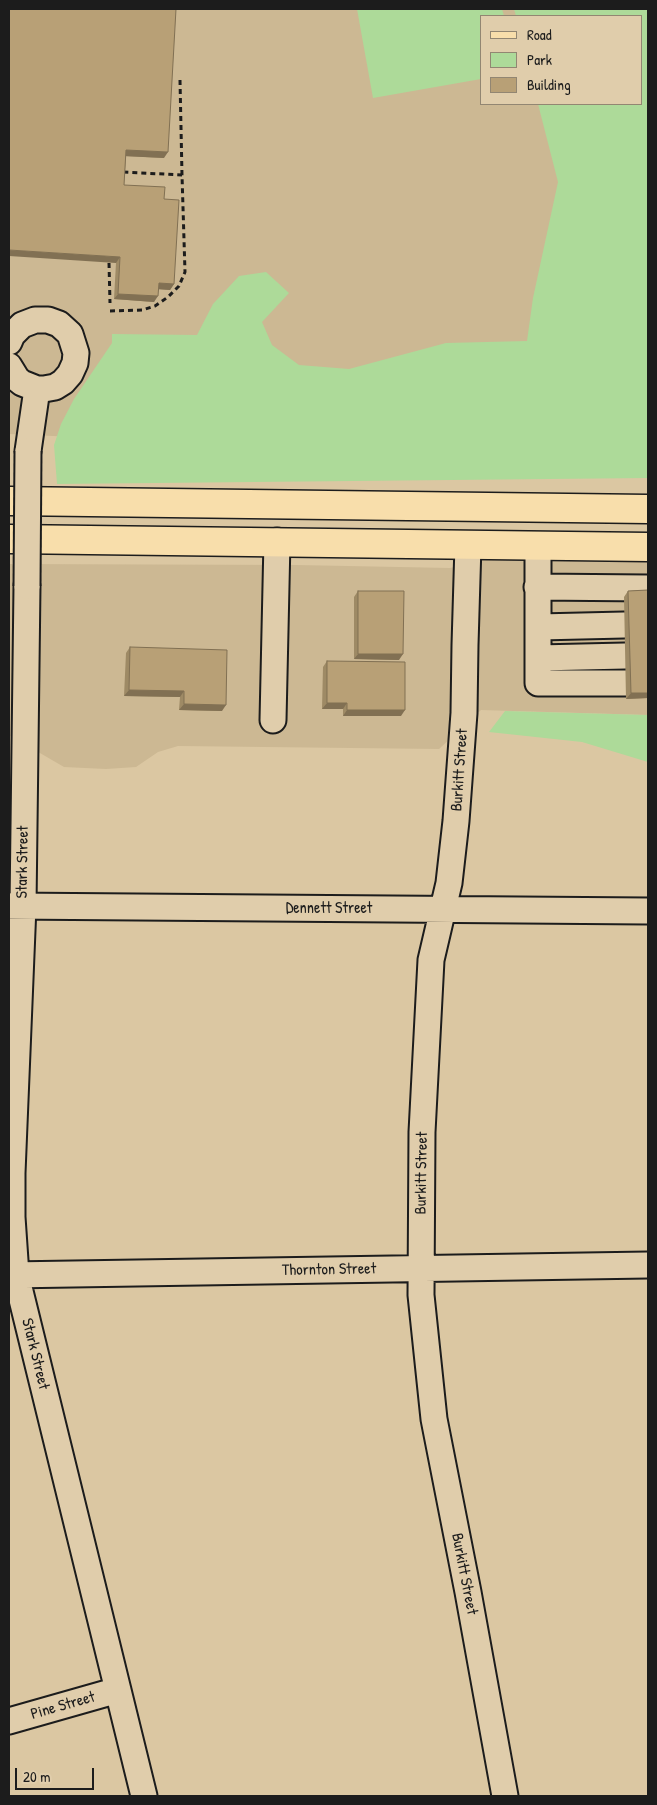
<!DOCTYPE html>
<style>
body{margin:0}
#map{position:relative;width:657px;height:1805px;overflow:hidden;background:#dbc7a2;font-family:"Patrick Hand",sans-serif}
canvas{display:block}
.frame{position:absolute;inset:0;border:10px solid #1c1c1c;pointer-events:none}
.legend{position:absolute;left:480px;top:15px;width:162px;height:90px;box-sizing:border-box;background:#e0cdab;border:1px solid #928672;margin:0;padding:6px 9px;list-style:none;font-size:15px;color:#1c1c1c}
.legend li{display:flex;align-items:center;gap:10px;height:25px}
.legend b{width:25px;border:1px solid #928672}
.scale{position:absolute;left:15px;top:1768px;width:79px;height:22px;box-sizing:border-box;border:2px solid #1c1c1c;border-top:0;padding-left:6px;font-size:15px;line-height:18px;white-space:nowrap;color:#1c1c1c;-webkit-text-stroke:4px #e0cdab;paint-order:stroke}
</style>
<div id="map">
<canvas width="657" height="1805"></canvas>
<div class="frame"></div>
<ul class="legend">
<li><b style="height:6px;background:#f8deab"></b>Road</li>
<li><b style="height:14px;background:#adda99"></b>Park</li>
<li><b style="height:14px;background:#b8a076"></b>Building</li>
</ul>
<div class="scale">20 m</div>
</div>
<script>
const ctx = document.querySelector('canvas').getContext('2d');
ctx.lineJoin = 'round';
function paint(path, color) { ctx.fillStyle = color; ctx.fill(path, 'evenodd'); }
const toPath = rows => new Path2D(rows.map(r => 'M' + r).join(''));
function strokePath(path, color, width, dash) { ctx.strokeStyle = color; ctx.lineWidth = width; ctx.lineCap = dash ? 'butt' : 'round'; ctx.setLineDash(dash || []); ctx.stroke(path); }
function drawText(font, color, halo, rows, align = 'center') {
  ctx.font = font + ' "Patrick Hand",sans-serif'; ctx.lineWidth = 4.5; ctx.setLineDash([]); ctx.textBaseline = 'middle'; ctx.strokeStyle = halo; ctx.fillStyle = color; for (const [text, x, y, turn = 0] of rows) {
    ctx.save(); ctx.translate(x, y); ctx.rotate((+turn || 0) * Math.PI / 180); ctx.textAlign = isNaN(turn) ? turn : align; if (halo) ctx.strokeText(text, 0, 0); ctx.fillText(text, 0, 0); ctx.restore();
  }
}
paint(toPath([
 [9,9,529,9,531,16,481,16,481,104,551,104,567,174,541,458,9,434],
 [489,558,648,562,648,715,481,710,439,749,178,746,158,752,136,767,106,769,64,767,9,735,9,564,296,565,450,568]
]), '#ccb893');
paint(toPath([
 [357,9,502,9,504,16,481,16,481,79,373,98],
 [514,9,648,9,648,478,57,484,54,445,61,424,74,399,112,343,112,334,197,335,213,304,239,276,266,272,289,293,262,322,272,345,299,365,349,369,446,343,527,341,533,298,558,182,538,104,641,104,641,16,516,16],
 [505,711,648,715,648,762,582,742,489,732]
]), '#adda99');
const minor = toPath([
 [9,342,12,335,22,325,35,320,48,320,59,324,70,334,76,353,75,363,70,374,63,382,55,387,44,389,37,389,22,383,17,379,9,366],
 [28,451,37,389],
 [468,545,465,645,464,713,456,821,449,883,431,960,422,1132,421,1295,434,1419,468,1592,505,1796],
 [538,546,538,683,626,683],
 [27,586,23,906,12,1173,12,1217,16,1275,144,1796],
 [537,587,648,588],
 [539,627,624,625],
 [538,658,625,656],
 [273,720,277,541],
 [9,906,648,911],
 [9,1275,648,1265],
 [9,1721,118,1690]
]);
const major = toPath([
 [9,501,648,509],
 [9,539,648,547]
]);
strokePath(minor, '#1c1c1c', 29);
strokePath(major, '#1c1c1c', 31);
strokePath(toPath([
 [180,80,182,175],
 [109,263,110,303],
 [110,311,142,310,155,306,168,297,179,286,185,272,182,175,122,172]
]), '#1c1c1c', 3, [5, 4]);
strokePath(minor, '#e0cdab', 25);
strokePath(major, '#f8deab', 28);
const minorBridge = toPath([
 [27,586,28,451]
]);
strokePath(minorBridge, '#1c1c1c', 29, []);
strokePath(minorBridge, '#e0cdab', 25);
paint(toPath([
 [9,9,164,158,126,156,124,185,164,199,174,284,170,290,159,289,154,302,114,299,116,263],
 [648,590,648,698,626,699,624,597,628,591],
 [358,591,399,660,354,659,354,597],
 [130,647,222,711,179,710,180,697,124,696,126,653],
 [327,661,401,716,343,716,343,709,322,709,323,667]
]), '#9e8a65');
paint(toPath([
 [126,150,168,152,164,158,122,156],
 [9,250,120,257,116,263,9,256],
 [159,283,174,284,170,290,155,289],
 [118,294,158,296,154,302,114,299],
 [358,654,403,654,399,660,354,659],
 [129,690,184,691,180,697,124,696],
 [631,693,648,693,648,698,626,699],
 [327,703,347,703,343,709,322,709],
 [184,704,226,705,222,711,179,710],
 [347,710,405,710,401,716,343,716]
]), '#817053');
const building = toPath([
 [9,9,176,9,168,152,126,150,124,185,165,187,164,199,179,200,174,284,159,283,158,296,118,294,120,257,9,250,9,9],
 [648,590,648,693,631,693,628,591,648,590],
 [358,591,404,591,403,654,358,654,358,591],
 [130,647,227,650,226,705,184,704,184,691,129,690,130,647],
 [327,661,405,662,405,710,347,710,347,703,327,703,327,661]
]);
paint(building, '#b8a076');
strokePath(building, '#817053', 1);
drawText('16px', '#1c1c1c', '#e0cdab', [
 ["Burkitt Street",460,770,-86],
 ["Stark Street",23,862,-89],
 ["Dennett Street",329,909],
 ["Burkitt Street",422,1173,-89],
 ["Thornton Street",329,1270,-1],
 ["Stark Street",35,1354,76],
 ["Burkitt Street",464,1574,79],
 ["Pine Street",63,1706,-16]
]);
</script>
